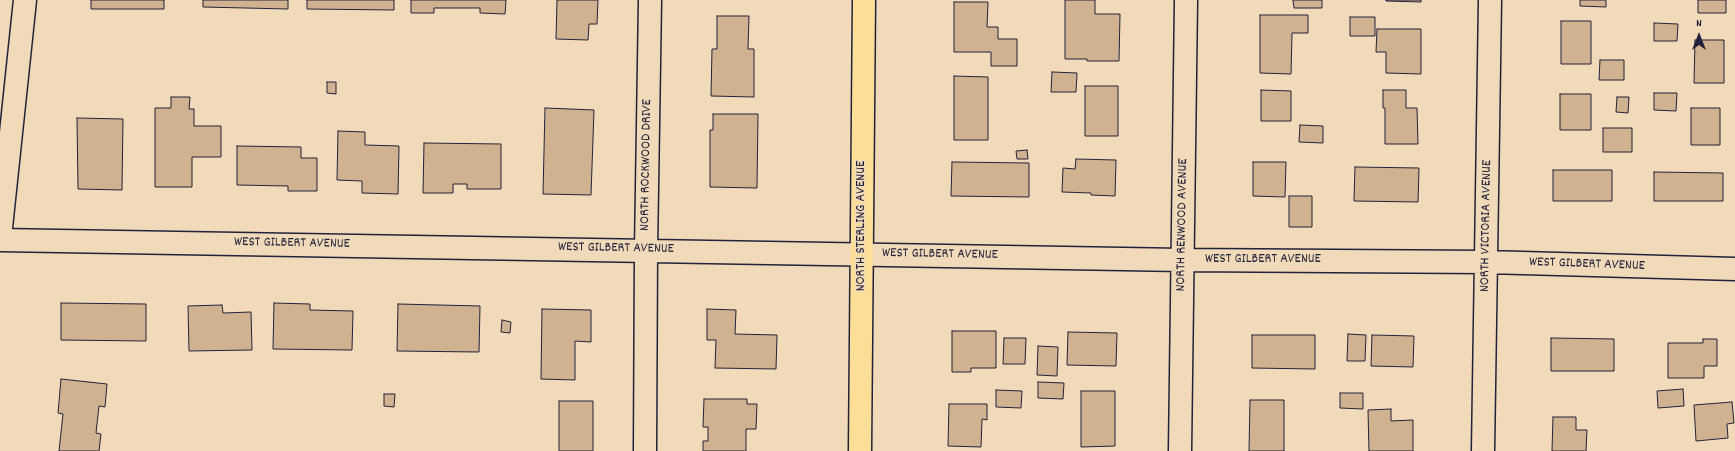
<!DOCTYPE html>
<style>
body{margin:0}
#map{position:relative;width:1735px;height:451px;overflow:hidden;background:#f1dab9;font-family:Dekko,sans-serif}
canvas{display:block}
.north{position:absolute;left:1679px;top:16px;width:40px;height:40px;-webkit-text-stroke:3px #f1dab9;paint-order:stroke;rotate:0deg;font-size:11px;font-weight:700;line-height:16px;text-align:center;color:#22223b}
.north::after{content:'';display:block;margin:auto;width:14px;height:18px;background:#22223b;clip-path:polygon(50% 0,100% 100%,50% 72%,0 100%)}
</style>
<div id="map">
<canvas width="1735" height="451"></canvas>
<div class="north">N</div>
</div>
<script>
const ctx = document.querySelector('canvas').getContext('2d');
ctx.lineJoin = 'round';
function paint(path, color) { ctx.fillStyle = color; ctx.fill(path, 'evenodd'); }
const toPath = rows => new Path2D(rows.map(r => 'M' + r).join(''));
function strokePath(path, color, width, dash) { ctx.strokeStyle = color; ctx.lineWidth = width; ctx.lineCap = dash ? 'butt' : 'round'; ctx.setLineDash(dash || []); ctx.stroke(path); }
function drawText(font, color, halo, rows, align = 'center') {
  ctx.font = font + ' Dekko,sans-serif'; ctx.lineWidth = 3; ctx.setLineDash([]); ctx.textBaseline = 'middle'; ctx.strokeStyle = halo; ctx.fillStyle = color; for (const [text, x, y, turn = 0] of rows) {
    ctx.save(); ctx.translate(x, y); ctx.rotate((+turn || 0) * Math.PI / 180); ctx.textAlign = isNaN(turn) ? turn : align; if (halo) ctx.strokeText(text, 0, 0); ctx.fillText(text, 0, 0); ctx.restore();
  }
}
const building = toPath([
 [91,0,164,0,164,9,91,9,91,0],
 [203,0,288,0,288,9,203,7,203,0],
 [307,0,394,0,394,10,307,9,307,0],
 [411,0,506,0,505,14,480,13,480,8,434,8,434,13,411,13,411,0],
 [557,0,598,0,597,24,589,24,588,40,556,39,557,0],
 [1065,0,1095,0,1095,14,1120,14,1119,61,1087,61,1087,59,1065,59,1065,0],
 [1293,0,1322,0,1322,8,1294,8,1293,0],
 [1386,0,1421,0,1421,2,1386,1,1386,0],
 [1580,0,1606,0,1606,7,1580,6,1580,0],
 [1698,0,1726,0,1726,13,1698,13,1698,0],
 [954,2,988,2,987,27,998,27,998,39,1017,39,1017,66,991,66,991,52,954,52,954,2],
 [1260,15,1308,15,1308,33,1292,33,1291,74,1260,73,1260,15],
 [717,16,749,16,748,49,754,49,754,97,711,96,712,49,717,49,717,16],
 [1350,17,1375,17,1375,36,1350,36,1350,17],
 [1561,21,1591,21,1591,64,1561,64,1561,21],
 [1654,23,1678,24,1677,41,1654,41,1654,23],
 [1377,29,1421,29,1421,74,1386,73,1386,52,1376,52,1377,29],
 [1695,40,1724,40,1724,83,1694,83,1695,40],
 [1600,60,1624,60,1624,80,1599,80,1600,60],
 [1052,72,1077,73,1076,92,1051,92,1052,72],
 [954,76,988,77,988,140,954,140,954,76],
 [327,82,336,82,336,94,327,93,327,82],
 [1085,86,1118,86,1118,136,1085,136,1085,86],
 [1261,90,1291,91,1291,121,1261,121,1261,90],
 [1383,90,1406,90,1406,108,1417,108,1418,144,1385,144,1385,108,1383,108,1383,90],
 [1654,93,1677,93,1676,111,1654,110,1654,93],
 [1560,94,1591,94,1591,130,1560,130,1560,94],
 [171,97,190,97,189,109,194,109,194,126,221,126,221,157,192,157,192,187,155,187,155,108,171,108,171,97],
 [1617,97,1629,97,1628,113,1616,112,1617,97],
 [545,108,594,110,591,195,543,194,545,108],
 [1691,108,1720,108,1720,145,1691,145,1691,108],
 [713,114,758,114,757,188,710,187,710,130,713,130,713,114],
 [77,118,123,119,122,190,78,189,77,118],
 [1300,125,1323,126,1323,143,1299,142,1300,125],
 [1603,128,1632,128,1632,152,1603,152,1603,128],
 [338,131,365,132,365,145,399,146,398,194,362,193,362,181,337,180,338,131],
 [424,143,501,144,501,189,467,189,467,184,453,184,453,193,423,193,424,143],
 [237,146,301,147,301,158,317,158,317,191,288,191,288,186,237,185,237,146],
 [1027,150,1028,159,1017,159,1016,151,1027,150],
 [1076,159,1116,160,1115,196,1091,195,1091,193,1062,192,1063,168,1075,169,1076,159],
 [952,162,1029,163,1029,197,951,196,952,162],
 [1253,162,1286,162,1285,197,1253,196,1253,162],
 [1355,167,1419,168,1418,202,1354,201,1355,167],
 [1553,170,1612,170,1612,201,1553,201,1553,170],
 [1654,172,1723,173,1723,201,1654,201,1654,172],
 [1289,196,1312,196,1312,227,1289,227,1289,196],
 [61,303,146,304,146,341,61,340,61,303],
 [274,303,310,304,310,310,353,311,352,350,273,349,274,303],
 [398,304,480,306,479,352,397,351,398,304],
 [222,305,223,313,251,312,252,350,189,351,188,306,222,305],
 [542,309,591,310,591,342,575,341,575,380,541,379,542,309],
 [707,309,736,310,735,334,777,335,776,369,715,368,716,340,707,340,707,309],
 [502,320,511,322,510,333,501,332,502,320],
 [952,331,996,331,996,368,971,368,971,372,952,372,952,331],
 [1068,332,1117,333,1116,366,1067,365,1068,332],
 [1348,334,1366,335,1365,361,1347,361,1348,334],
 [1252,335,1315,335,1315,369,1252,368,1252,335],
 [1372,335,1414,336,1413,367,1371,366,1372,335],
 [1004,338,1026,338,1025,364,1003,364,1004,338],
 [1551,338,1614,339,1614,371,1551,371,1551,338],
 [1703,339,1717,339,1717,366,1704,366,1704,378,1668,378,1668,343,1703,343,1703,339],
 [1038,346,1058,347,1057,376,1037,375,1038,346],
 [61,379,107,384,105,407,99,406,96,433,101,434,99,451,59,451,63,414,58,413,61,379],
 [1038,382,1064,383,1063,399,1038,398,1038,382],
 [1683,389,1684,406,1658,408,1657,391,1683,389],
 [996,390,1022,391,1021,408,996,407,996,390],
 [1081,391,1115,391,1115,446,1081,447,1081,391],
 [1340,393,1363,393,1363,409,1340,408,1340,393],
 [384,394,395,394,394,407,384,406,384,394],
 [704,399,747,399,747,404,757,404,756,429,746,429,746,451,703,451,703,441,708,441,708,427,703,427,704,399],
 [1250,400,1284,400,1284,451,1249,451,1250,400],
 [559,401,593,401,593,451,559,451,559,401],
 [1732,402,1734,423,1727,424,1728,438,1696,441,1694,405,1732,402],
 [949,404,987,404,987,420,982,419,981,447,948,446,949,404],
 [1391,409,1391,421,1413,420,1413,451,1369,451,1368,410,1391,409],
 [1553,417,1576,417,1576,430,1587,430,1586,451,1552,451,1553,417]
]);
paint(building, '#d0b290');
strokePath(building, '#22223b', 1);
const minor = toPath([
 [0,237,25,0],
 [0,240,1182,260,1487,262,1735,269],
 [645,451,646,250,650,0],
 [1180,451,1186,0],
 [1483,451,1490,0]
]);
const major = toPath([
 [860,451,864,0]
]);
strokePath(minor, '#22223b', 25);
strokePath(major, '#22223b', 25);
strokePath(minor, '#f1dab9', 22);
strokePath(major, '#fdde96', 22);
drawText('14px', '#22223b', '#f1dab9', [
 ["NORTH ROCKWOOD DRIVE",647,165,-89],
 ["NORTH RENWOOD AVENUE",1183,225,-89],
 ["NORTH STERLING AVENUE",862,226,-90],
 ["NORTH VICTORIA AVENUE",1487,226,-89],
 ["WEST GILBERT AVENUE",292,244,1],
 ["WEST GILBERT AVENUE",616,249,1],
 ["WEST GILBERT AVENUE",940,255,1],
 ["WEST GILBERT AVENUE",1263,260],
 ["WEST GILBERT AVENUE",1587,265,2]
]);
</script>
